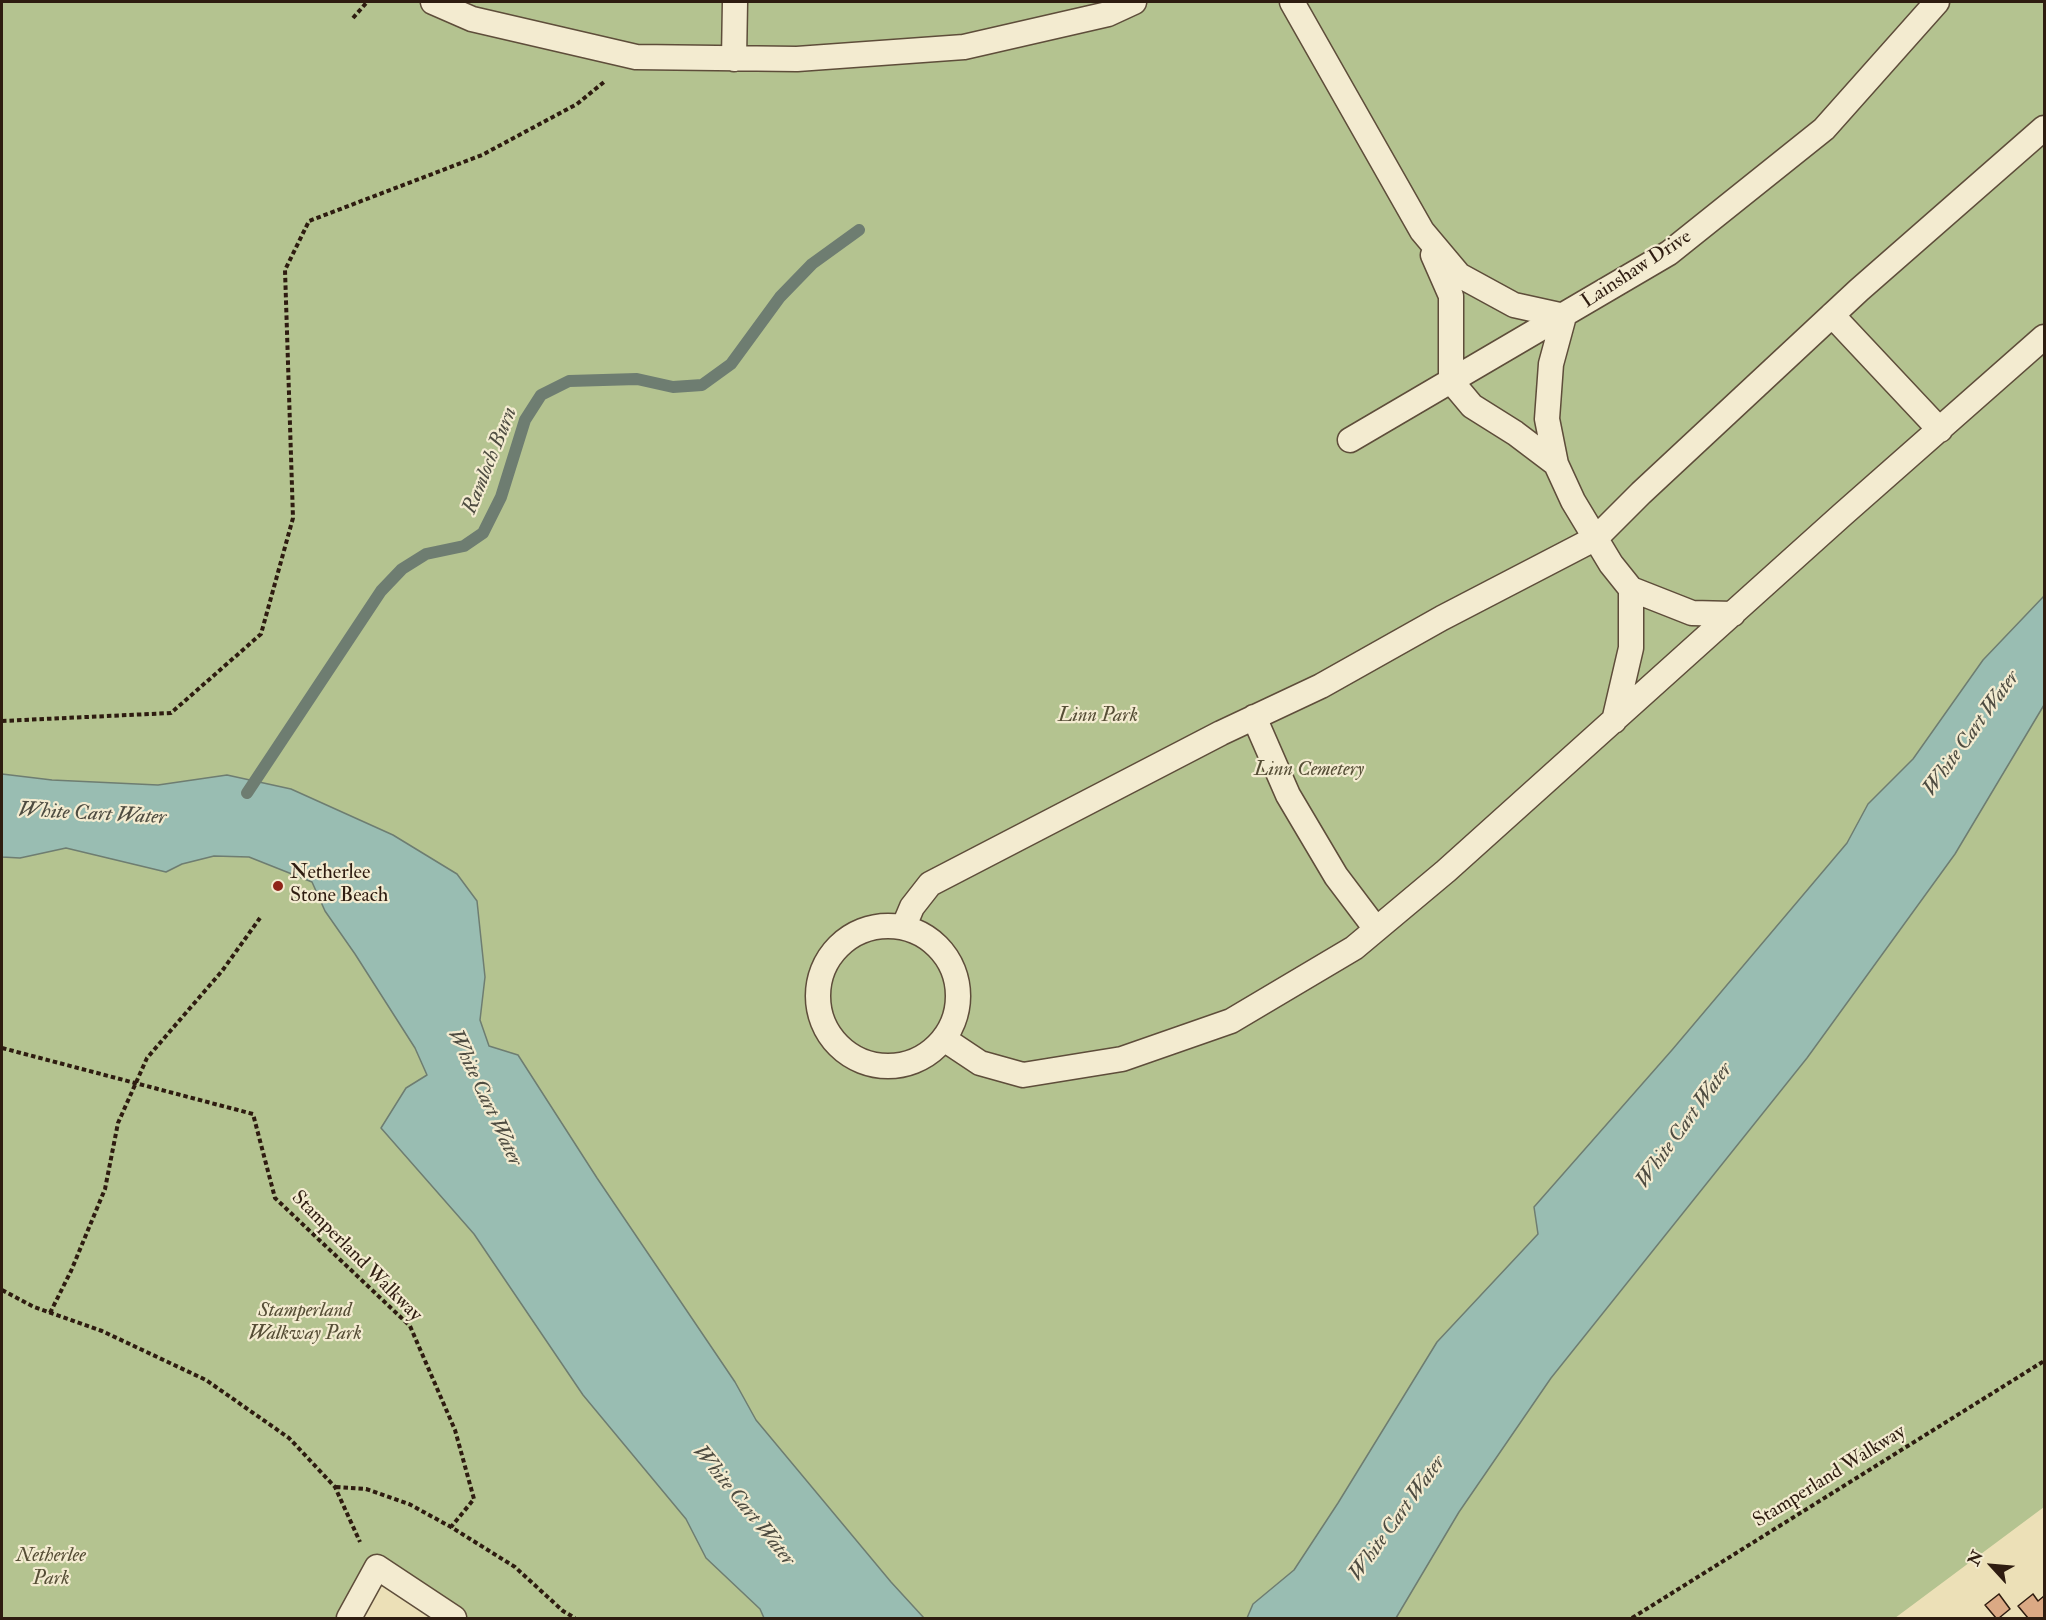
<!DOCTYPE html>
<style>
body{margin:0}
#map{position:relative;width:2046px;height:1620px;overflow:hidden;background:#ece0b7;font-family:"IM FELL Double Pica",serif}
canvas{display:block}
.frame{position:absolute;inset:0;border:3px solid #2e1c10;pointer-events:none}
.north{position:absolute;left:1962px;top:1536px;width:60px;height:60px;-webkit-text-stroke:4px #f3ebd0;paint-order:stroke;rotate:296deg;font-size:16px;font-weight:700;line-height:24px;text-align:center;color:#2e1c10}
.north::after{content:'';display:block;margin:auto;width:21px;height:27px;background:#2e1c10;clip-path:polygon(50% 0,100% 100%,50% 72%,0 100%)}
</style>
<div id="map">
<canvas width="2046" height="1620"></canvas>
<div class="frame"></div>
<div class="north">N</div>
</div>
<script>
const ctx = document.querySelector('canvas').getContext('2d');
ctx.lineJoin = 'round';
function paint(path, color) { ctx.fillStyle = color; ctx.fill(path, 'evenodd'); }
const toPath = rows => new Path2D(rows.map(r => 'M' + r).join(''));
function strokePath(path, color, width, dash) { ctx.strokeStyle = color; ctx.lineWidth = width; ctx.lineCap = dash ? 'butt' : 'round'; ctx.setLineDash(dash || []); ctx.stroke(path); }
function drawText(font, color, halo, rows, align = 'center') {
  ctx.font = font + ' "IM FELL Double Pica",serif'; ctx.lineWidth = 4.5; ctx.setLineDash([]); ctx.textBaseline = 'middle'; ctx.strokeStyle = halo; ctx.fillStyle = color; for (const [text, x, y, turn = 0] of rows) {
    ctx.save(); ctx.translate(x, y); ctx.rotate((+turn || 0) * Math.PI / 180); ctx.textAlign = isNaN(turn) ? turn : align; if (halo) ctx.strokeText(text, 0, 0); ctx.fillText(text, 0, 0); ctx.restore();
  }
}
paint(toPath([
 [2,2,2044,2,2044,1507,1895,1618,433,1618,378,1583,342,1618,2,1618]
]), '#b4c390');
const water = toPath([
 [2044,596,2044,705,1955,854,1807,1058,1551,1378,1459,1512,1396,1618,1247,1618,1253,1604,1294,1570,1338,1503,1437,1342,1538,1234,1534,1207,1672,1050,1847,843,1868,804,1913,759,1983,660,2044,596],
 [2,774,52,780,158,785,227,775,291,789,393,835,457,874,477,901,485,977,480,1020,489,1046,518,1055,597,1178,735,1382,756,1420,891,1582,924,1618,764,1618,760,1609,706,1558,686,1519,583,1395,474,1234,381,1128,406,1088,427,1075,415,1048,355,954,325,911,312,882,249,857,214,856,182,864,166,872,66,848,20,858,2,857,2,774]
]);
paint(water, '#99bdb2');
strokePath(water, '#6e7d71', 1.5);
strokePath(toPath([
 [247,793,381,591,402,569,426,554,464,546,483,533,501,497,525,420,541,395,569,381,637,379,673,387,702,385,731,364,780,297,812,264,859,230]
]), '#6e7d71', 12);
const building = toPath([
 [1999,1594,2010,1609,1999,1618,1996,1618,1985,1605,1999,1594],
 [2033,1594,2038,1601,2044,1596,2044,1618,2028,1618,2018,1606,2033,1594]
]);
paint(building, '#dba984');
strokePath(building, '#2e1c10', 1.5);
const service = toPath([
 [433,2,472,19,636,57,797,59,964,47,1108,14,1134,2],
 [1292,2,1422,231,1459,275,1514,305,1564,316,1551,364,1547,419,1556,464,1573,501,1611,564,1631,589,1692,613,1733,614],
 [734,59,735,2],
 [1433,255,1451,296,1451,381,1472,406,1515,433,1556,464],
 [1832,315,1940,430],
 [1350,440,1669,253,1824,129,1937,2],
 [1254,717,1288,795,1336,876,1376,929],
 [1614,721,1631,648,1631,589],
 '818 996a70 70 0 1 1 140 0a70 70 0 1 1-140 0Z',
 [904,926,912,907,930,884,1221,733,1321,686,1442,618,1596,538,1641,493,1859,290,2044,128],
 [944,1039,980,1063,1023,1075,1122,1059,1231,1021,1354,948,1446,871,1842,515,2044,337],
 [349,1618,377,1567,454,1618]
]);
strokePath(service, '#5e4d3a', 27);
strokePath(toPath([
 [353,18,367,2],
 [2,721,171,713,261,634,293,518,285,270,309,221,482,155,577,104,604,82],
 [2,1048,253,1114,275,1198,410,1326,455,1430,474,1499,451,1527],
 [2,1290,34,1307,102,1331,206,1380,289,1438,335,1487,360,1542],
 [50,1313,71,1271,105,1189,118,1123,147,1058,222,971,260,918],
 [336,1487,366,1489,409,1504,451,1527,515,1567,563,1611,575,1618],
 [1632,1618,2044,1361]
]), '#2e1c10', 4, [4.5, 3]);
strokePath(service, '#f3ebd0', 24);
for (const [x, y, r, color] of [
 [278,886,6,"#8f2418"]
]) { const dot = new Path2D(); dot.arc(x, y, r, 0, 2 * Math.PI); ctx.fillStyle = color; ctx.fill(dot); strokePath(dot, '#f3ebd0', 2); }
drawText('20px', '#2e1c10', '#f3ebd0', [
 ["Lainshaw Drive",1637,270,-33],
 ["Stamperland Walkway",356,1257,45],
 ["Stamperland Walkway",1830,1477,-32]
]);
drawText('italic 20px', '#564e36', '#f3ebd0', [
 ["Linn Park",1098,717],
 ["Linn Cemetery",1309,771],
 ["Stamperland",305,1312],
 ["Walkway Park",305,1335],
 ["Netherlee",51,1557],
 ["Park",51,1580]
]);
drawText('20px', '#2e1c10', '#f3ebd0', [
 ["Netherlee",290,874],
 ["Stone Beach",290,897]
], 'left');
drawText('italic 21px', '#4e4c41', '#f3ebd0', [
 ["Ramloch Burn",491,461,-68],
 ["White Cart Water",1972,734,-54],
 ["White Cart Water",92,815,3],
 ["White Cart Water",484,1098,65],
 ["White Cart Water",1685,1126,-54],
 ["White Cart Water",743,1506,51],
 ["White Cart Water",1398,1519,-54]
]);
</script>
